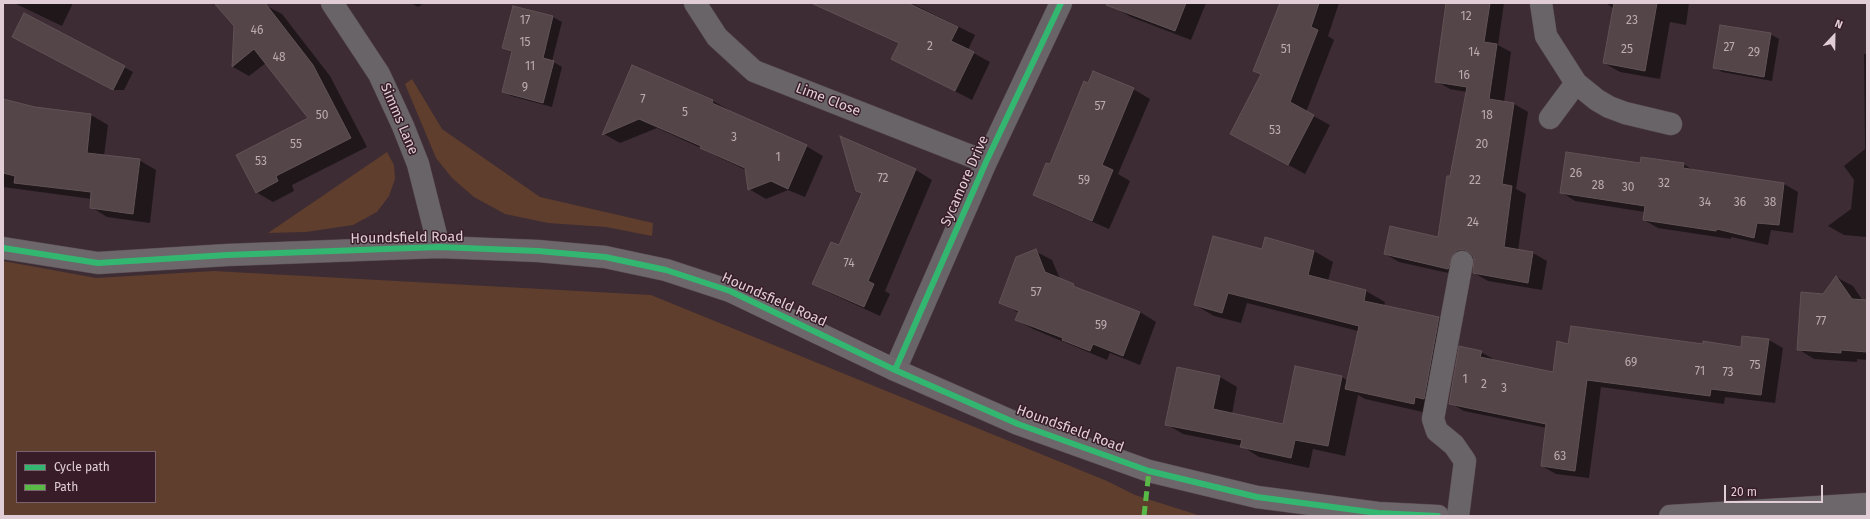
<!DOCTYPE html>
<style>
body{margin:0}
#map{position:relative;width:1870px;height:519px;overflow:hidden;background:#3d2c34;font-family:"Fira Sans",sans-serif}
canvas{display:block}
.frame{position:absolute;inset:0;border:4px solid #e0cdd5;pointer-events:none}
.legend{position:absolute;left:16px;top:451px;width:140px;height:52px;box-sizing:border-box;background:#381d29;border:1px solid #7b636e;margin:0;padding:5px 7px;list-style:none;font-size:12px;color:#e0cdd5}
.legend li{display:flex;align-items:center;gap:8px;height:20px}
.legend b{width:20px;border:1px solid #7b636e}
.north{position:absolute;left:1814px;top:16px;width:40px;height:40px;-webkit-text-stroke:3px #381d29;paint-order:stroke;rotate:22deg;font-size:11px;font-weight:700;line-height:16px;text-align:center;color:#e0cdd5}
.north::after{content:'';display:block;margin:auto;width:14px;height:18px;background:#e0cdd5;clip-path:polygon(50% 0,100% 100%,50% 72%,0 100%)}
.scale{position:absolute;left:1724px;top:485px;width:99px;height:18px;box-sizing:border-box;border:2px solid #e0cdd5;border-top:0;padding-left:5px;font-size:12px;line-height:14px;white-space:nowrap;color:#e0cdd5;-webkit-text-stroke:3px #381d29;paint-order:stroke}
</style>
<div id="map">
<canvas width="1870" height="519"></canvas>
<div class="frame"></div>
<ul class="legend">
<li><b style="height:5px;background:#33b770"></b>Cycle path</li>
<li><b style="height:5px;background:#58b947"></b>Path</li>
</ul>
<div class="north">N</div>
<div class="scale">20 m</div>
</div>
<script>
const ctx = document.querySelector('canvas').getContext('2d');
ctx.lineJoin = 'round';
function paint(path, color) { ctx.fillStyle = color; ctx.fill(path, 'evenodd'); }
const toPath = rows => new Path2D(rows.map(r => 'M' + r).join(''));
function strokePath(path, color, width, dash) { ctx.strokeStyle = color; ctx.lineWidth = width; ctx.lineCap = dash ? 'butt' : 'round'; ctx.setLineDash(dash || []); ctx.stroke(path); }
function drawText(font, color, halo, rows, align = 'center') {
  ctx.font = font + ' "Fira Sans",sans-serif'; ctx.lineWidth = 3; ctx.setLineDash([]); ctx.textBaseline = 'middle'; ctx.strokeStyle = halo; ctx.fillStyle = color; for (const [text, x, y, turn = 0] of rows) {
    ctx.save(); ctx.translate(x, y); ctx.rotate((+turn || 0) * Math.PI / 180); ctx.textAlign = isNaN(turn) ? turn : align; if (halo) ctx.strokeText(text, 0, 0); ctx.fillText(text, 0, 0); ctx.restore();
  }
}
paint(toPath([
 [412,79,442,129,540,197,653,223,652,236,606,227,548,223,505,214,474,197,452,178,436,158,405,84],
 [387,152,394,165,395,179,389,196,377,212,353,225,306,232,268,233],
 [3,261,96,278,214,271,651,295,1107,481,1135,495,1201,516,3,516],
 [17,452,155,452,155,502,17,502]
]), '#5f3e2d');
paint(toPath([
 [14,3,73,3,62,26],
 [205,3,228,3,225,6],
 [411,3,424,3,418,7],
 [840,3,911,3,975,35,968,50,990,62,972,100,893,59,900,44,846,18],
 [1116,3,1206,3,1191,40,1131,17,1114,7],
 [1280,3,1339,3,1328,36,1334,40,1306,112,1330,125,1305,174,1248,143,1262,75,1254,70],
 [1446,3,1504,3,1498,45,1511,52,1504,102,1514,104,1528,112,1516,189,1526,194,1518,251,1533,253,1547,261,1542,290,1488,281,1474,273,1475,257,1466,261,1462,276,1399,262,1385,254,1439,238,1467,92,1450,89,1436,81],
 [1606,3,1689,3,1686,25,1670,22,1660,79,1620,72,1604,63,1614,9],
 [265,5,282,14,330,76,367,147,292,185,294,191,273,202,256,192,309,118,266,63,249,76,233,67,234,30],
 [514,7,553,17,562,22,552,61,562,67,552,107,511,96,503,91,513,53,504,47],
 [25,14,133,72,124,90,114,90,22,42],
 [1770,34,1779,39,1772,81,1722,72,1714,67],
 [1864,54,1867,54,1867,237,1844,235,1828,226,1851,209,1854,180,1844,166,1865,149],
 [633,67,713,101,729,110,729,112,806,146,823,156,805,197,788,190,766,199,749,189,746,170,718,157,701,148,657,128,620,143,604,134],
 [1089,84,1133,89,1150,99,1118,174,1130,181,1109,229,1051,204,1034,195,1050,166],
 [3,100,34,108,91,115,108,125,104,156,139,160,156,170,150,223,107,217,91,207,92,199,3,187],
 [842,137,916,170,932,180,885,291,890,294,880,316,830,293,813,284,839,246,863,193],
 [1641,164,1683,164,1695,171,1784,184,1798,192,1793,233,1771,230,1768,245,1731,237,1731,239,1658,228,1644,220,1645,212,1575,201,1561,192],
 [1266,238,1314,251,1333,262,1328,281,1366,291,1385,302,1384,306,1439,318,1458,328,1432,414,1365,399,1358,395,1345,456,1313,449,1309,468,1259,457,1242,446,1183,434,1166,424,1220,377,1237,387,1232,414,1283,426,1296,367,1342,377,1348,381,1358,331,1247,303,1241,323,1214,316,1195,305,1263,250],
 [1035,251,1052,260,1060,279,1084,291,1140,312,1156,322,1140,365,1110,353,1107,360,1033,329,1016,320,1019,313,1000,302],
 [1836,277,1853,286,1865,304,1867,302,1867,360,1857,359,1857,362,1814,359,1798,349,1823,295],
 [1769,340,1783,348,1775,403,1725,397,1724,404,1601,387,1589,478,1556,474,1542,466,1547,428,1464,411,1450,403,1481,352,1495,360,1495,361,1554,373,1568,345,1703,345,1742,348]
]), '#0007');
const building = toPath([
 [214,3,265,3,313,65,351,138,276,176,278,181,256,193,236,155,308,118,254,49,232,67,234,26,214,3],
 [811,3,908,3,958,27,951,41,974,52,955,91,891,59,899,43,811,3],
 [1107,3,1186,3,1175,31,1106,5,1107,3],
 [1280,3,1319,3,1311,27,1318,30,1290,102,1314,115,1288,165,1230,134,1261,74,1253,71,1280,3],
 [1446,3,1490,3,1484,42,1497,44,1489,99,1514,103,1502,184,1512,186,1504,247,1533,252,1528,283,1473,273,1474,258,1470,253,1465,250,1458,250,1453,254,1448,269,1384,254,1390,226,1438,237,1447,176,1450,176,1467,87,1435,82,1446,3],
 [1614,3,1657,3,1645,71,1603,63,1614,3],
 [513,6,553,16,543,58,554,61,543,103,502,92,512,51,502,48,513,6],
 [24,13,125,66,113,90,12,37,24,13],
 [1720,25,1771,33,1764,77,1713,68,1720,25],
 [632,65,713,100,712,103,807,145,788,189,771,181,748,190,745,168,700,148,701,146,639,119,602,135,632,65],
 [1093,71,1134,88,1102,165,1113,170,1092,221,1033,195,1046,163,1050,164,1084,81,1088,83,1093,71],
 [3,99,35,107,91,114,87,153,140,159,133,214,90,208,91,192,14,183,15,176,3,173,3,99],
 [840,136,916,169,868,281,874,284,864,307,812,284,831,242,839,245,862,193,856,191,840,136],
 [1566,152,1640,163,1641,157,1684,163,1683,168,1784,183,1779,225,1757,223,1754,238,1717,229,1716,231,1643,220,1645,206,1560,193,1566,152],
 [1213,236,1262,249,1265,237,1314,251,1308,275,1366,290,1364,301,1439,317,1424,399,1415,397,1414,404,1345,389,1359,326,1228,293,1222,313,1194,305,1213,236],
 [1036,249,1045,272,1074,284,1073,286,1140,312,1123,356,1093,344,1090,351,1062,340,1063,338,1015,320,1019,311,999,303,1016,257,1036,249],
 [1836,276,1852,299,1867,300,1867,352,1841,350,1841,353,1797,350,1801,292,1823,294,1836,276],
 [1571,326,1703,344,1703,341,1741,347,1742,336,1769,339,1761,395,1711,389,1710,396,1587,380,1575,471,1541,466,1546,424,1449,404,1459,346,1482,351,1480,357,1553,372,1557,341,1568,344,1571,326],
 [1295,366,1342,376,1328,446,1295,440,1291,458,1240,447,1242,440,1165,425,1177,367,1220,376,1213,409,1283,424,1295,366]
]);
paint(building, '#534548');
strokePath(building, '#615255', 1);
const street = toPath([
 [332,3,379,74,403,126,418,164,439,247],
 [695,3,717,37,754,71,986,162],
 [1541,3,1546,36,1576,83,1597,100,1609,107,1625,113,1671,124],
 [1550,118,1576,83],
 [895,370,986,162,1061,3],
 [1458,516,1465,461,1454,445,1437,431,1433,419,1462,262]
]);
const secondary = toPath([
 [3,248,98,263,227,255,439,247,538,251,605,257,666,270,730,291,895,370,1018,424,1149,471,1257,497,1378,513,1438,516],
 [1670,516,1867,504]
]);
strokePath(street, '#594b51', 23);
strokePath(secondary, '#594b51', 23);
strokePath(street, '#696468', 22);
strokePath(secondary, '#6d666b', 22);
strokePath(toPath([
 [1144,516,1149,471]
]), '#58b947', 5, [10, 5]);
strokePath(toPath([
 [3,248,98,263,227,255,439,247,538,251,605,257,666,270,730,291,895,370,1018,424,1149,471,1257,497,1378,513,1438,516],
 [895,370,986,162,1061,3]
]), '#33b770', 6);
drawText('12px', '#bdabb2', null, [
 ["12",1466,17],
 ["17",525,21],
 ["23",1632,21],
 ["46",257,31],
 ["15",525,43],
 ["2",930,47],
 ["27",1729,48],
 ["51",1286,50],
 ["25",1627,50],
 ["14",1474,53],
 ["29",1754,53],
 ["48",279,58],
 ["11",530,67],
 ["16",1464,76],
 ["9",525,88],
 ["7",643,100],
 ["57",1100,107],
 ["5",685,113],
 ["50",322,116],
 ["18",1487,116],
 ["53",1275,131],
 ["3",734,138],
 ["55",296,145],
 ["20",1482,145],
 ["1",778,158],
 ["53",261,162],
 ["26",1576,174],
 ["72",883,179],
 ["59",1084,181],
 ["22",1475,181],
 ["32",1664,184],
 ["28",1598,186],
 ["30",1628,188],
 ["34",1705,203],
 ["36",1740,203],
 ["38",1770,203],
 ["24",1473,223],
 ["74",849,264],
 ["57",1036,293],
 ["77",1821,322],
 ["59",1101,326],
 ["69",1631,363],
 ["75",1755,366],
 ["71",1700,372],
 ["73",1728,373],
 ["1",1465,380],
 ["2",1484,385],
 ["3",1504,389],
 ["63",1560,457]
]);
drawText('14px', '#e0cdd5', '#381d29', [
 ["Lime Close",828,100,21],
 ["Simms Lane",399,119,67],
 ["Sycamore Drive",965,181,-66],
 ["Houndsfield Road",407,238,-1],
 ["Houndsfield Road",774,300,24],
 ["Houndsfield Road",1070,429,20]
]);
</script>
